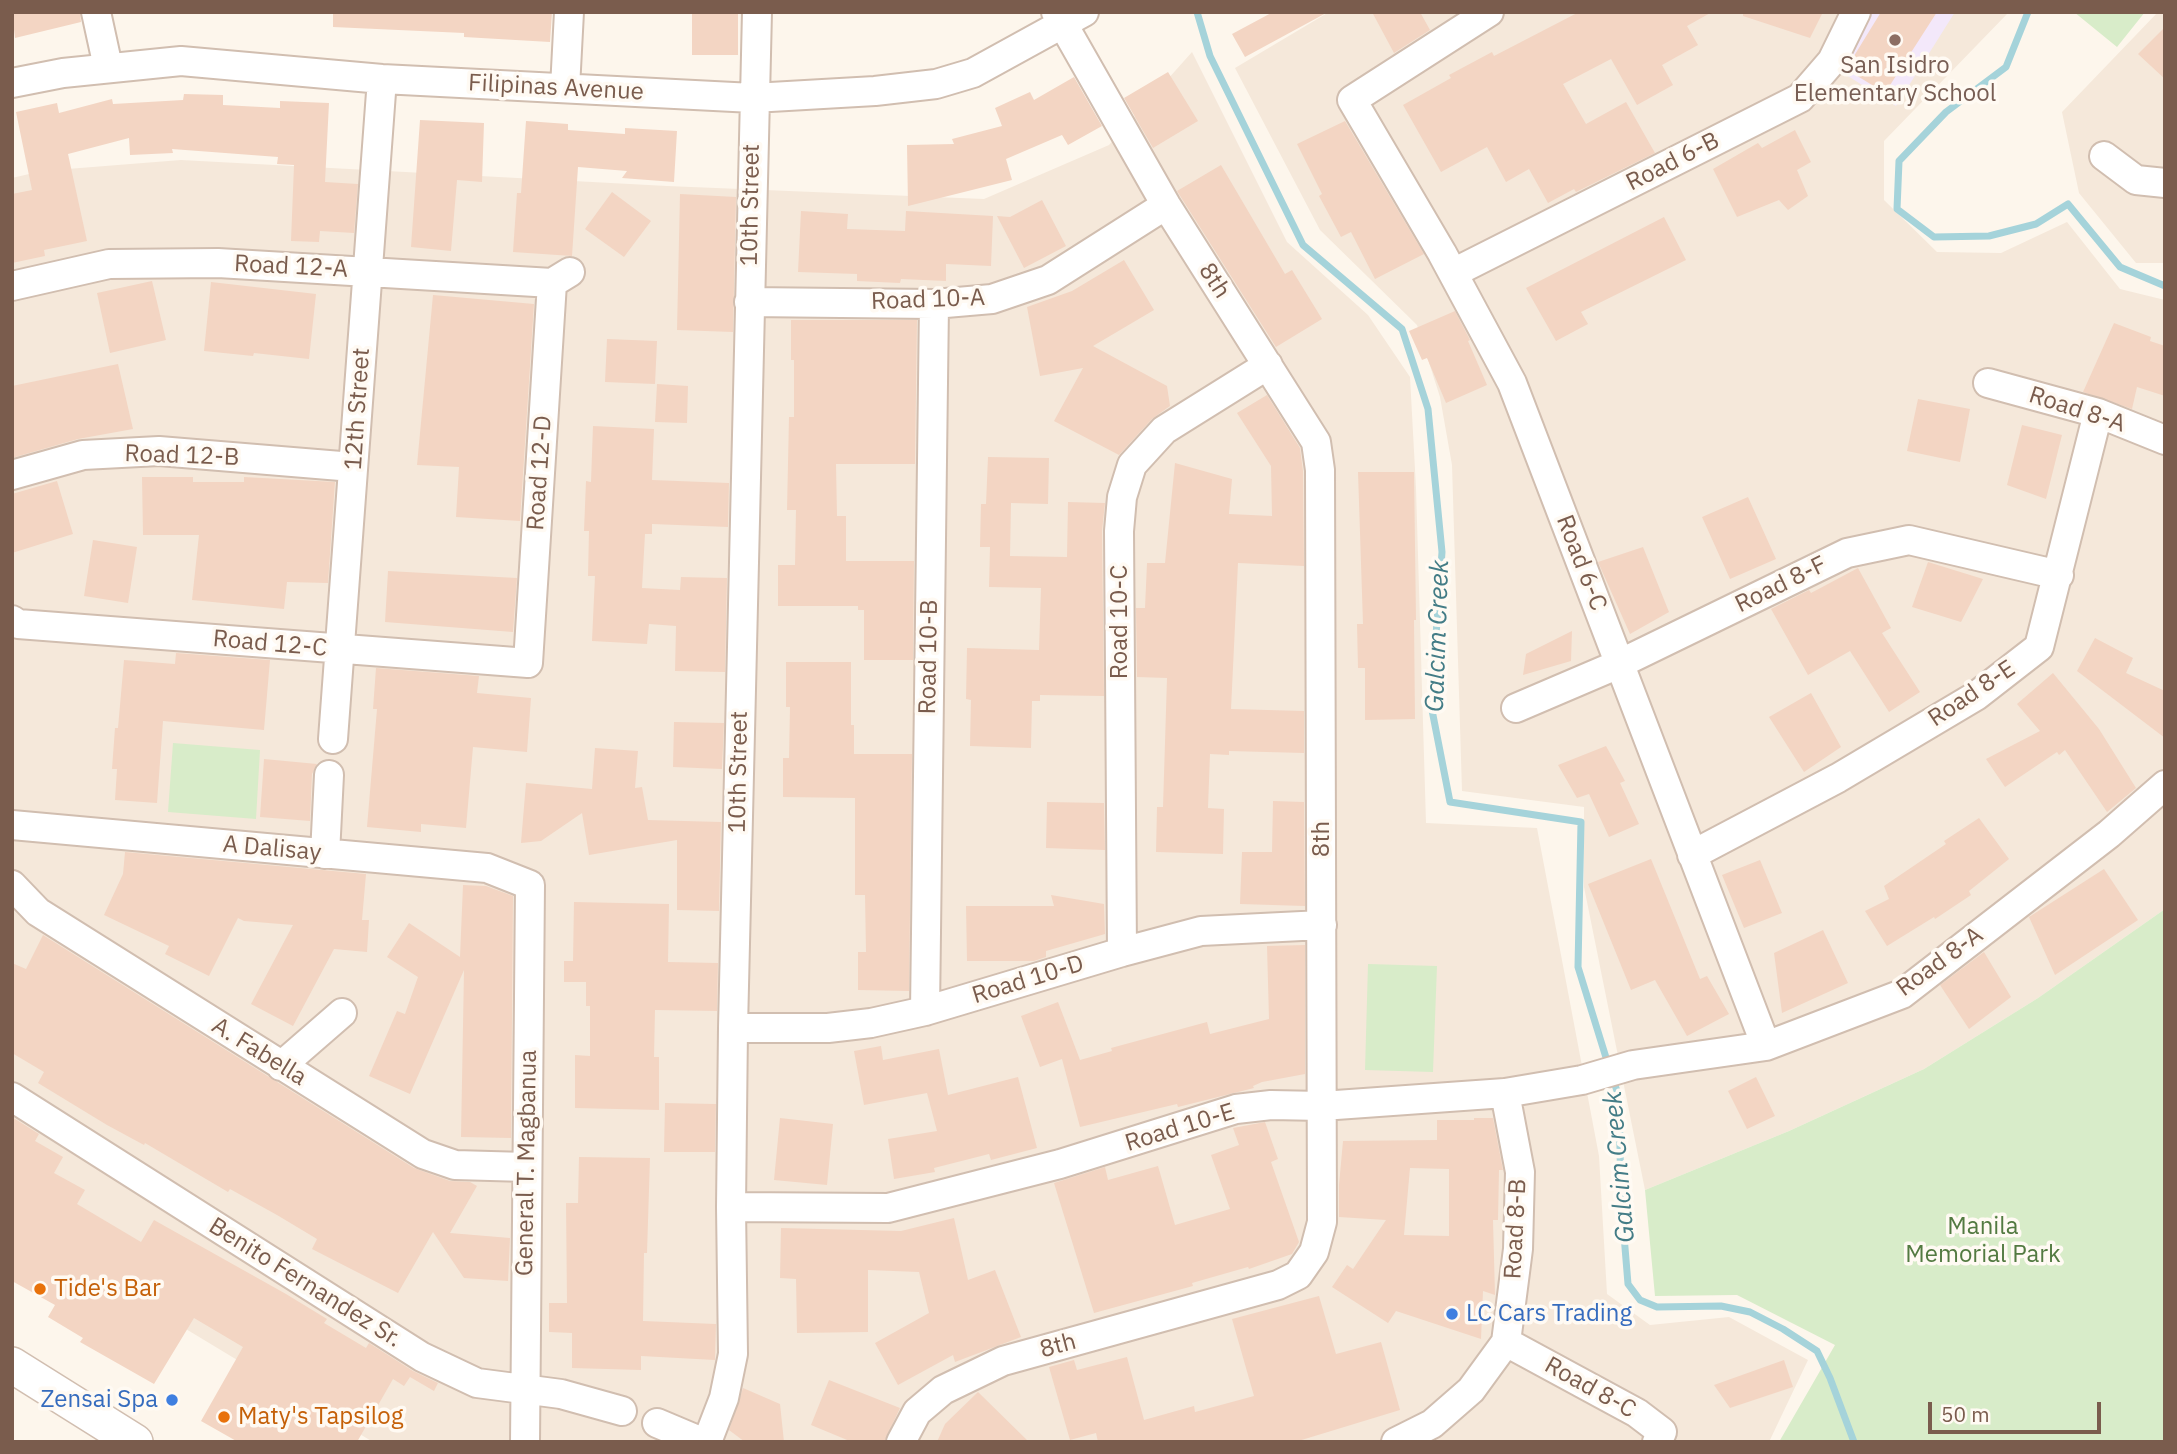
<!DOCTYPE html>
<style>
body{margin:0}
#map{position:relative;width:2177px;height:1454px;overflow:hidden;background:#fdf6ec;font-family:"IBM Plex Sans",sans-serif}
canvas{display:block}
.frame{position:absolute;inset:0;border:14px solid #7a5c4d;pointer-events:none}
.scale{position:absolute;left:1928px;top:1402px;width:173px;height:32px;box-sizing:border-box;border:4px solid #7a5c4d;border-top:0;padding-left:9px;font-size:21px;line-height:24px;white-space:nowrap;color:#7a5c4d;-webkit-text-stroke:5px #fffaf3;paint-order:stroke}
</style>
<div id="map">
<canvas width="2177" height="1454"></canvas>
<div class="frame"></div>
<div class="scale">50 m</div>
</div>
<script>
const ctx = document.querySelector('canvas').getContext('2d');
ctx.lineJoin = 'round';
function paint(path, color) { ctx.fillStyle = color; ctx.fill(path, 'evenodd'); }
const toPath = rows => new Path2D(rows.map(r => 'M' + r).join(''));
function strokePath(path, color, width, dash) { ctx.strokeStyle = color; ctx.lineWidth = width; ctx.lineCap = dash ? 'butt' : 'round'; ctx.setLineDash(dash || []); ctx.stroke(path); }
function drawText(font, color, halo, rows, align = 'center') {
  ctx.font = font + ' "IBM Plex Sans",sans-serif'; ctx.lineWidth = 7; ctx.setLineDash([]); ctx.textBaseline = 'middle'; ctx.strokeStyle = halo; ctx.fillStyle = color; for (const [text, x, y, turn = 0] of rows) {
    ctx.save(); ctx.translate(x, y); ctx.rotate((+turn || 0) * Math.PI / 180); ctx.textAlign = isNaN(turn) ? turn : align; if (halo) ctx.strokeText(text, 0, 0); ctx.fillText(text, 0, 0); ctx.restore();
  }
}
paint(toPath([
 [1329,12,2009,12,1884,141,1884,200,1937,252,2001,253,2067,222,2120,289,2165,300,2165,909,2038,998,1924,1069,1789,1131,1645,1190,1584,887,1584,807,1462,791,1452,465,1440,397,1417,325,1320,230,1235,68],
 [2158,12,2165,12,2165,263,2136,263,2079,193,2062,112],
 [1192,52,1287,242,1368,315,1410,377,1416,488,1426,823,1537,828,1599,1156,1607,1294,1650,1325,1729,1317,1808,1360,1769,1442,373,1442,12,1224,12,178,42,171,181,160,667,186,984,199,1109,145]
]), '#f5e8da');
paint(toPath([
 [1870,12,1955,12,1896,106,1835,68]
]), '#f3e8fa');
paint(toPath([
 [2074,12,2145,12,2117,47],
 [173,743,260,750,256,819,168,812],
 [2165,909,2165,1442,1779,1442,1835,1345,1737,1295,1655,1296,1645,1190,1789,1131,1924,1069,2038,998],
 [1368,964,1437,966,1433,1072,1365,1070]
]), '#d8ecc9');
strokePath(toPath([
 [1197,12,1210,56,1303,245,1402,329,1428,409,1442,552,1431,705,1450,802,1581,822,1578,967,1608,1064],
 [2028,12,2006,67,1946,112,1899,161,1897,209,1934,237,1989,236,2036,224,2068,204,2120,267,2165,286],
 [1612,1076,1619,1097,1621,1199,1628,1284,1640,1300,1657,1307,1721,1306,1750,1312,1783,1329,1817,1351,1830,1378,1854,1442]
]), '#a5d3da', 7);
paint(toPath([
 [12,12,80,12,81,22,15,38],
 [333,12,552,12,550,42,464,37,464,33,333,27],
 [692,12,738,12,738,55,692,55],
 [1273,12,1328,12,1245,57,1232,34],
 [1372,12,1420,12,1430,30,1394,53],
 [1579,12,1712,12,1687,26,1698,45,1662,65,1673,85,1637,105,1611,59,1563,84,1586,124,1626,102,1655,153,1576,192,1574,189,1548,203,1529,169,1506,182,1487,147,1441,172,1403,105,1451,78,1449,75,1492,52,1494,56],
 [1743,12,1823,12,1810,38,1743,16],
 [1881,12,1937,12,1885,93,1846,69],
 [2165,27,2165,79,2138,54],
 [1168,72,1198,121,1153,148,1124,98],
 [1074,77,1102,126,1068,145,1062,135,1006,159,1012,180,908,206,907,145,954,144,952,139,1002,126,995,108,1030,92,1034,100],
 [184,94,223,95,223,105,280,108,280,101,329,103,325,182,358,184,354,233,320,231,319,242,291,241,294,165,277,164,278,157,172,149,173,153,130,155,129,138,68,154,87,241,44,250,45,256,12,263,12,194,32,190,16,112,57,103,59,113,112,99,113,104,183,100],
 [420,120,484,123,482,182,457,180,451,251,411,247],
 [526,121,568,124,568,130,625,134,625,128,677,131,674,182,622,178,627,171,578,167,572,256,513,252,517,193,521,193],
 [1345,121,1424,254,1375,279,1351,232,1341,237,1319,196,1322,194,1297,144],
 [1795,130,1811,162,1797,170,1808,196,1788,210,1779,200,1737,217,1713,169,1758,143,1762,148],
 [1221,165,1285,274,1292,270,1322,319,1276,347,1177,191],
 [612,192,651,221,624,257,585,229],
 [680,194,736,197,733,332,677,330],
 [1042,200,1066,246,1024,268,997,216,1010,217],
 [801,211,848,214,847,229,905,231,906,211,993,216,991,266,946,264,946,281,901,279,900,283,857,281,857,274,798,272],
 [1664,217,1686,260,1581,312,1588,324,1556,341,1526,288],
 [1124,260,1154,310,1093,346,1167,386,1170,406,1152,419,1119,455,1054,421,1083,368,1040,376,1027,307,1072,291],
 [152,281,166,340,110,353,97,293],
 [211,282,316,294,309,359,254,353,253,356,204,351],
 [433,295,534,304,520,521,456,517,459,467,417,465],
 [1455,311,1470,340,1468,341,1487,385,1446,403,1427,358,1422,360,1409,331],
 [791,320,917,320,915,464,836,464,837,516,846,516,846,561,914,561,913,660,864,660,864,610,858,610,858,606,778,606,778,565,795,565,796,510,787,510,789,417,794,417,794,360,791,360],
 [2114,323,2151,337,2150,341,2165,346,2165,396,2137,387,2132,409,2083,392],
 [607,339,657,341,655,384,605,382],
 [118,364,133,429,78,439,12,458,12,386],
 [657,384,688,386,687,423,655,422],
 [1267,395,1300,448,1303,471,1304,566,1238,563,1231,709,1304,711,1304,753,1229,751,1229,755,1210,754,1208,808,1224,809,1223,854,1156,852,1157,807,1163,807,1167,678,1137,677,1136,608,1145,608,1147,563,1165,563,1175,463,1232,479,1229,514,1272,516,1271,466,1237,413],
 [1918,399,1970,409,1960,462,1907,451],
 [2022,425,2062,435,2046,499,2007,485],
 [593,426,654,429,652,480,729,483,728,527,652,524,652,534,645,534,642,588,680,590,681,577,727,578,725,672,675,671,676,626,649,624,647,644,592,641,595,576,588,576,589,531,584,531,586,481,591,482],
 [988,457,1049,458,1048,504,1011,503,1010,556,1067,557,1068,502,1105,503,1102,531,1104,696,1040,695,1040,701,1032,701,1031,748,970,746,971,700,966,699,967,648,1039,650,1041,588,989,587,990,547,980,547,981,504,986,504],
 [1358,472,1414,472,1416,620,1414,620,1415,719,1365,720,1365,668,1358,668,1357,624,1363,624],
 [142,477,193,477,193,482,244,482,244,477,335,482,328,583,287,582,284,609,192,600,199,535,143,535],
 [57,481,73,534,12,553,12,494],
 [1748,497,1776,559,1730,579,1702,517],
 [93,540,137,547,128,603,84,596],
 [1643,547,1669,612,1630,634,1598,562],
 [1928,562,1983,579,1961,622,1912,607],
 [1858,568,1891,628,1882,633,1920,692,1889,712,1850,651,1808,675,1771,609,1809,590,1811,593],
 [388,571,517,578,513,632,385,622],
 [1572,631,1571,661,1523,675,1526,654],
 [2095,638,2133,658,2126,673,2165,691,2165,738,2077,671],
 [176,653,270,660,264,730,163,721,157,803,115,800,117,769,112,769,115,728,118,728,124,660,175,664],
 [786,662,851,662,851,725,854,725,854,754,912,754,909,991,858,990,858,952,866,952,865,895,855,895,855,798,783,797,783,758,789,758,790,707,786,707],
 [376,668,479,676,477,693,531,698,527,752,473,747,466,828,421,824,421,832,367,827,377,709,373,709],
 [2053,673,2099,729,2136,788,2107,812,2065,750,2059,755,2057,752,2005,787,1986,759,2040,731,2017,704],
 [1811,693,1841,747,1804,772,1769,717],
 [674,722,724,723,722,769,673,767],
 [1606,746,1625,781,1620,783,1639,824,1609,837,1589,794,1577,798,1558,765],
 [595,748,638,751,635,788,642,787,648,820,721,822,719,911,677,910,677,840,589,855,582,813,541,841,521,843,526,783,592,789],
 [264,759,317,764,312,774,310,821,260,817],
 [1273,801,1304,802,1305,906,1240,904,1242,852,1272,852],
 [1047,802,1104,803,1105,850,1046,848],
 [1979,818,2009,859,1969,891,1971,895,1935,919,1934,917,1887,946,1865,911,1889,899,1884,886,1946,844,1944,841],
 [125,852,366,874,362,920,369,920,367,952,334,949,293,1026,251,1004,293,925,244,921,238,918,209,976,165,954,169,946,104,915,123,874],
 [1651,859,1700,979,1707,976,1729,1014,1687,1036,1655,980,1631,990,1588,884],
 [1760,860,1782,913,1744,928,1722,875],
 [2104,869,2138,920,2055,975,2029,917],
 [463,885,486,886,513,896,511,1138,461,1137,464,970,410,1094,369,1076,397,1011,405,1014,418,977,387,957,409,923,460,957],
 [1051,895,1104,904,1105,934,1046,951,1046,957,1034,961,967,961,966,906,1054,906],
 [574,902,669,904,668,962,718,963,717,1011,655,1010,654,1057,659,1057,659,1110,575,1108,575,1055,590,1056,590,1006,586,1006,586,982,564,982,564,961,573,961],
 [1823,930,1848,983,1782,1013,1774,953],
 [43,935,414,1168,450,1181,470,1182,477,1186,450,1233,510,1238,508,1281,464,1278,433,1232,398,1293,312,1249,317,1239,277,1215,230,1189,228,1192,145,1143,144,1145,107,1125,38,1083,44,1072,12,1053,12,963,26,969],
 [1305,945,1305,1074,1262,1082,1253,1086,1254,1088,1178,1107,1177,1104,1080,1127,1062,1059,1040,1067,1021,1016,1058,1002,1080,1060,1112,1051,1111,1048,1207,1022,1210,1034,1269,1019,1267,946],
 [1984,952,2011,997,1969,1029,1940,985],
 [881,1046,883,1060,939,1049,948,1095,1018,1077,1037,1148,991,1160,989,1154,934,1168,935,1172,894,1179,888,1139,937,1131,927,1093,864,1105,854,1051],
 [1756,1077,1775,1116,1747,1129,1728,1091],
 [665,1103,716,1104,715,1152,664,1152],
 [12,1117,39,1134,35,1141,63,1157,54,1173,85,1190,77,1204,141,1242,154,1220,286,1294,327,1319,324,1323,366,1348,369,1343,413,1371,438,1383,434,1391,410,1377,404,1386,393,1379,357,1442,238,1442,201,1421,243,1347,194,1318,154,1384,80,1342,83,1338,48,1317,55,1305,12,1281],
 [780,1118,833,1124,827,1185,774,1180],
 [1474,1118,1493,1118,1503,1170,1499,1170,1498,1220,1493,1220,1495,1295,1483,1291,1481,1339,1396,1311,1388,1323,1332,1287,1347,1265,1353,1269,1386,1220,1339,1217,1339,1185,1343,1141,1437,1140,1437,1120,1474,1120],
 [1410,1168,1449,1169,1449,1236,1404,1235],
 [1265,1122,1278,1159,1271,1162,1299,1242,1292,1254,1249,1269,1248,1267,1192,1283,1193,1286,1094,1313,1054,1183,1105,1167,1108,1180,1158,1166,1175,1225,1230,1209,1211,1155,1239,1145,1233,1128],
 [579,1157,650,1158,647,1253,644,1253,643,1321,716,1324,715,1360,641,1356,641,1370,572,1368,572,1333,549,1332,549,1303,567,1303,566,1203,578,1203],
 [954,1218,968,1280,995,1270,1021,1337,955,1362,953,1355,898,1385,875,1343,929,1313,919,1272,868,1270,868,1332,797,1333,796,1279,780,1278,781,1228,901,1231],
 [1319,1296,1336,1354,1381,1342,1400,1410,1295,1442,1098,1442,1096,1433,1070,1440,1049,1367,1074,1360,1077,1370,1127,1357,1144,1420,1194,1406,1195,1412,1254,1396,1232,1319],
 [1784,1360,1793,1387,1730,1408,1714,1385],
 [829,1380,900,1408,884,1442,852,1442,811,1425],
 [743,1388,780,1404,784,1442,745,1442,729,1430],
 [978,1392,1029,1442,937,1442,945,1424]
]), '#f3d5c3');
const minor = toPath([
 [96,12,108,67],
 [1489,12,1352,100,1442,253,1512,383,1766,1046],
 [12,83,63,73,181,61,382,79,753,98,875,91,936,84,973,73,1084,12],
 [565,88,569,12],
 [2104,156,2136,180,2165,183],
 [1453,273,1800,98,1832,61,1856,12],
 [12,286,109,264,218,263,552,283,570,272],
 [749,302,934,304,992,299,1048,280,1166,205],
 [1988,383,2098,413,2165,440],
 [12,475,83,455,159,451,353,467],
 [12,620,18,624,528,663,552,283],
 [1516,708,1619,664,1847,553,1909,540,2059,575],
 [333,739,382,79],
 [12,825,487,868,530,885,525,1442],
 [325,854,329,775],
 [1692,855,1838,778,1976,696,2039,647,2098,413],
 [12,885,38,912,423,1154,455,1165,526,1167],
 [1122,952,1119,531,1122,497,1132,465,1164,430,1268,365],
 [925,1011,934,304],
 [733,1028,828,1028,871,1023,925,1011,1122,952,1201,931,1322,925],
 [281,1066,342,1013],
 [12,1097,422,1357,477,1383,561,1394,622,1411],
 [731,1207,888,1208,1060,1164,1236,1109,1271,1105,1322,1106,1505,1093,1582,1080,1633,1065,1766,1046,1902,994,2109,834,2165,785],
 [1506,1342,1637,1413,1662,1432,1657,1442],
 [657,1423,702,1442],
 [707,1442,724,1398,733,1354,731,1207,733,1028,757,12],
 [901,1442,917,1412,943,1390,1003,1361,1278,1285,1298,1275,1314,1252,1322,1222,1320,470,1316,442,1166,205,1056,12],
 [1396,1442,1432,1424,1471,1390,1506,1342,1518,1249,1520,1172,1505,1093]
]);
const tertiary = toPath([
 [12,1365,135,1442]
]);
strokePath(minor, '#d1beb0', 32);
strokePath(tertiary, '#d1beb0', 38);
strokePath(minor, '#fff', 28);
strokePath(tertiary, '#fff', 35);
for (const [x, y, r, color] of [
 [1895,40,7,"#8d6e63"],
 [40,1289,7,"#e8710a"],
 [1452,1314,7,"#3f7fe0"],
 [172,1400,7,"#3f7fe0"],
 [224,1417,7,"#e8710a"]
]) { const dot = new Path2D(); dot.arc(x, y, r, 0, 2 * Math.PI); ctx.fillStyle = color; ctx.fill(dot); strokePath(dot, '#fffaf3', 2.5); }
drawText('24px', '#785e54', '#fffaf3', [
 ["San Isidro",1895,66],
 ["Elementary School",1895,94]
]);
drawText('24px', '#7a5c4d', '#fffaf3', [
 ["Filipinas Avenue",556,88,3],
 ["Road 6-B",1673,162,-27],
 ["10th Street",751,205,-89],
 ["Road 12-A",291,267,3],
 ["8th",1214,281,57],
 ["Road 10-A",928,300,-2],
 ["12th Street",358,409,-86],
 ["Road 8-A",2077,410,18],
 ["Road 12-B",182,456,2],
 ["Road 12-D",540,473,-86],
 ["Road 6-C",1581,563,69],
 ["Road 8-F",1781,585,-26],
 ["Road 10-C",1120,622,-90],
 ["Road 12-C",270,644,5],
 ["Road 10-B",929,657,-89],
 ["Road 8-E",1972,694,-34],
 ["10th Street",739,772,-89],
 ["8th",1322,839,-90],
 ["A Dalisay",272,849,5],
 ["Road 8-A",1940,962,-36],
 ["Road 10-D",1028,980,-17],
 ["A. Fabella",259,1052,32],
 ["Road 10-E",1180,1128,-17],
 ["General T. Magbanua",527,1163,-89],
 ["Road 8-B",1516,1229,-87],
 ["Benito Fernandez Sr.",305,1283,32],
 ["8th",1058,1346,-15],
 ["Road 8-C",1590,1388,29]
]);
drawText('24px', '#537a41', '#fffaf3', [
 ["Manila",1983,1227],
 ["Memorial Park",1983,1255]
]);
drawText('24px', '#c56008', '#fffaf3', [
 ["Tide's Bar",54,1289],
 ["Maty's Tapsilog",238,1417]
], 'left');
drawText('24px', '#366cbe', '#fffaf3', [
 ["LC Cars Trading",1466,1314],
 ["Zensai Spa",158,1400,"right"]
], 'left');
drawText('italic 26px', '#437c86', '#fffaf3', [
 ["Galcim Creek",1438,636,-88],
 ["Galcim Creek",1620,1167,-95]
]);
</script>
